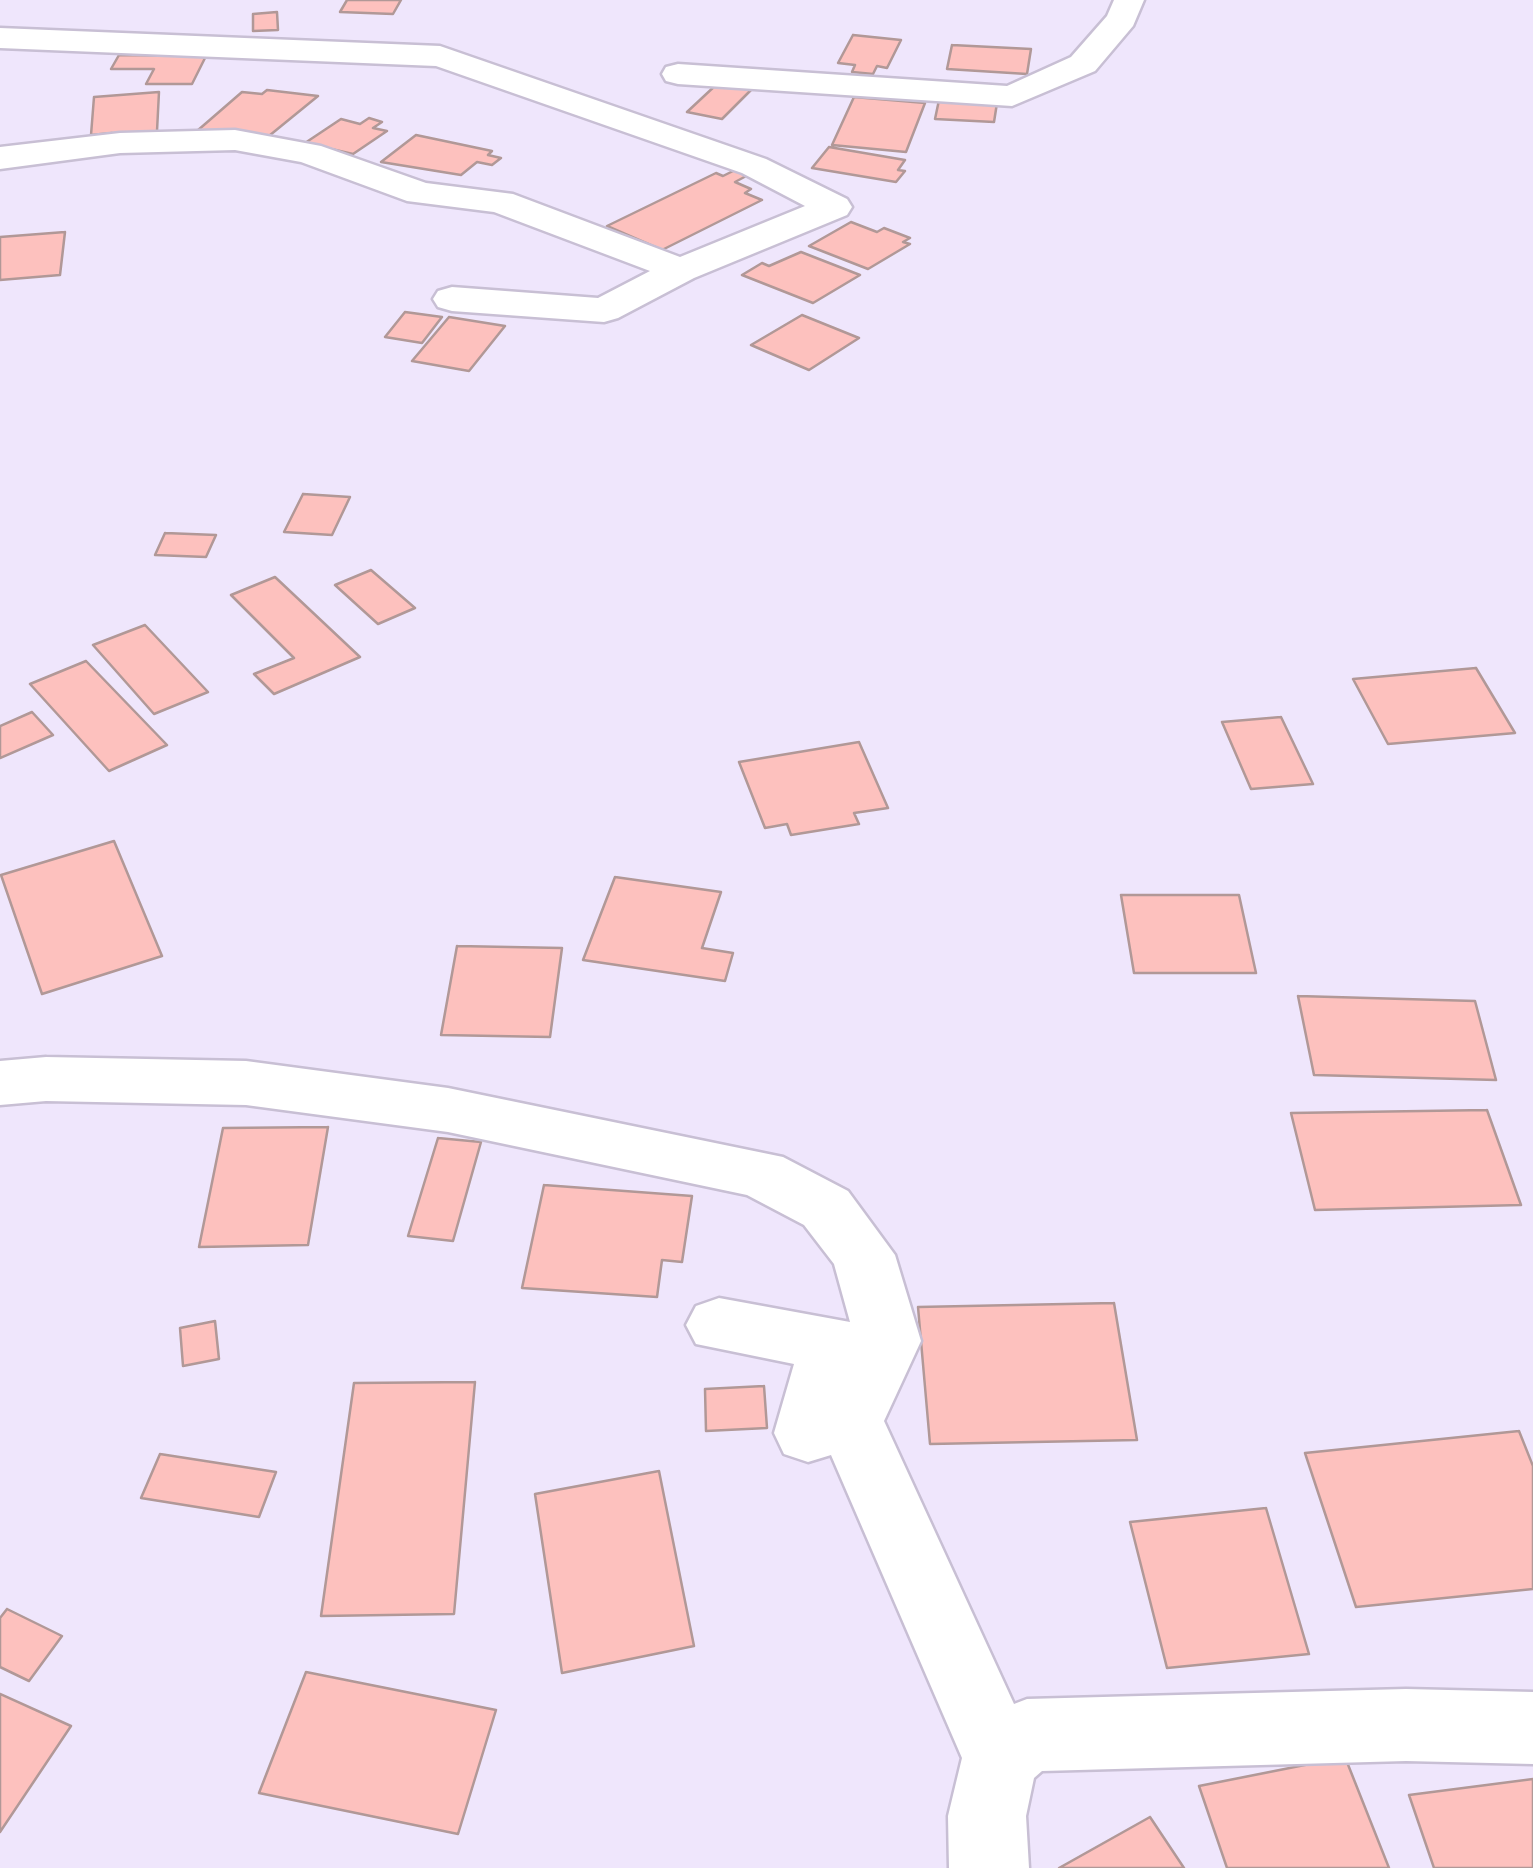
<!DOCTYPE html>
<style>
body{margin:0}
canvas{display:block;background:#efe6fc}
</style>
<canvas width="1533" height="1868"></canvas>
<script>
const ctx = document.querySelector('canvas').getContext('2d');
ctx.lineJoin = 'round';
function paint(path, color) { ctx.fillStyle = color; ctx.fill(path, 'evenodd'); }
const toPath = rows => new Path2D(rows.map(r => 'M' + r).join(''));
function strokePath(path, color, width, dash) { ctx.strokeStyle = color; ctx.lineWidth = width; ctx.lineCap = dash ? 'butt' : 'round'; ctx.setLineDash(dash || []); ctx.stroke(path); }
const building = toPath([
 [347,0,401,0,393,14,340,12,347,0],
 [277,12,278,30,253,31,253,14,277,12],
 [853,35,901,40,887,68,877,66,873,74,852,72,855,65,838,63,853,35],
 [952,45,1031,49,1027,74,947,69,952,45],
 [119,55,206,56,192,84,146,84,154,69,111,69,119,55],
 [717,84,751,90,722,119,687,112,717,84],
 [267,90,318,96,264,140,197,131,242,92,262,94,267,90],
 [159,92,157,131,112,139,112,133,91,135,94,97,159,92],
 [854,97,925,103,906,152,832,145,854,97],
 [939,100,997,103,994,122,935,119,939,100],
 [369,118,382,122,373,128,387,131,353,154,305,143,341,119,360,124,369,118],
 [416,135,492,151,488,155,501,158,492,165,477,162,461,175,381,162,416,135],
 [829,147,905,160,898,170,905,171,896,182,812,168,829,147],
 [737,169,750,174,735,182,751,189,745,193,762,200,662,250,607,226,716,173,723,176,737,169],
 [851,222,877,232,884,228,910,238,903,242,910,244,868,269,809,246,851,222],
 [65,232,60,275,0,280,0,237,65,232],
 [801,252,860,275,813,303,742,275,762,263,769,266,801,252],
 [405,312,442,317,422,343,385,337,405,312],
 [802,315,859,338,809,370,751,345,802,315],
 [449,317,505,326,469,371,412,361,449,317],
 [303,494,350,497,332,535,284,532,303,494],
 [165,533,216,535,206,557,155,555,165,533],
 [371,570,415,608,378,624,335,585,371,570],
 [275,577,360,657,274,694,254,674,294,658,231,595,275,577],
 [145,625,208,692,154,714,93,645,145,625],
 [86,661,167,745,109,771,30,684,86,661],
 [1476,668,1515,733,1388,744,1353,679,1476,668],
 [32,712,53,735,0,758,0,726,32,712],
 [1281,717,1313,784,1251,789,1222,722,1281,717],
 [859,742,888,808,854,813,859,824,791,835,787,824,765,828,739,762,859,742],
 [114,841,162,956,42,994,1,875,114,841],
 [615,877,721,892,702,948,733,953,725,981,583,960,615,877],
 [1121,895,1239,895,1256,973,1134,973,1121,895],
 [457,946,562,948,550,1037,441,1035,457,946],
 [1298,996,1475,1001,1496,1080,1314,1075,1298,996],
 [1487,1110,1521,1205,1315,1210,1291,1113,1487,1110],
 [328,1127,308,1245,199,1247,223,1128,328,1127],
 [438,1138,481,1142,453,1241,408,1236,438,1138],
 [544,1185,692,1196,682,1262,662,1260,657,1297,522,1288,544,1185],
 [1114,1303,1137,1440,930,1444,918,1307,1114,1303],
 [215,1321,219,1359,183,1366,180,1328,215,1321],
 [475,1382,454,1614,321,1616,354,1383,475,1382],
 [764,1386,767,1428,706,1431,705,1389,764,1386],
 [1519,1431,1533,1466,1533,1589,1356,1607,1305,1453,1519,1431],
 [160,1454,276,1472,259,1517,141,1498,160,1454],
 [659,1471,694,1646,562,1673,535,1494,659,1471],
 [1266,1508,1309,1654,1167,1668,1130,1522,1266,1508],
 [7,1609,62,1636,29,1681,0,1667,0,1618,7,1609],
 [306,1672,496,1710,458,1834,259,1793,306,1672],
 [0,1694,71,1726,0,1832,0,1694],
 [1345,1757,1389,1868,1227,1868,1199,1786,1345,1757],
 [1533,1779,1533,1868,1434,1868,1409,1795,1533,1779],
 [1150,1817,1184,1868,1059,1868,1150,1817]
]);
paint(building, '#fdc1be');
strokePath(building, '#b19897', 2.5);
const minor = toPath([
 [1114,0,1144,0,1133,26,1095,71,1012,106,678,84,666,81,662,74,666,67,678,64,1007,86,1071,57,1107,16,1114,0],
 [0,28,440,46,766,159,847,199,852,207,847,215,694,278,618,318,604,322,452,311,438,307,433,299,438,291,452,287,598,298,650,271,494,212,407,201,301,162,235,150,120,153,0,169,0,147,120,133,235,130,321,146,426,183,513,194,680,257,805,206,742,173,436,66,0,48,0,28],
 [46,1057,246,1061,448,1088,783,1157,848,1191,895,1255,921,1341,884,1421,1014,1704,1027,1699,1406,1689,1533,1692,1533,1764,1406,1761,1042,1771,1034,1778,1026,1816,1029,1868,949,1868,948,1816,962,1758,831,1455,808,1462,784,1454,774,1433,794,1364,696,1344,686,1325,696,1306,719,1298,850,1322,834,1264,804,1225,747,1195,448,1132,246,1105,46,1101,0,1105,0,1061,46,1057]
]);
strokePath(minor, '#c8bfd4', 5);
paint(minor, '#fff');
</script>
